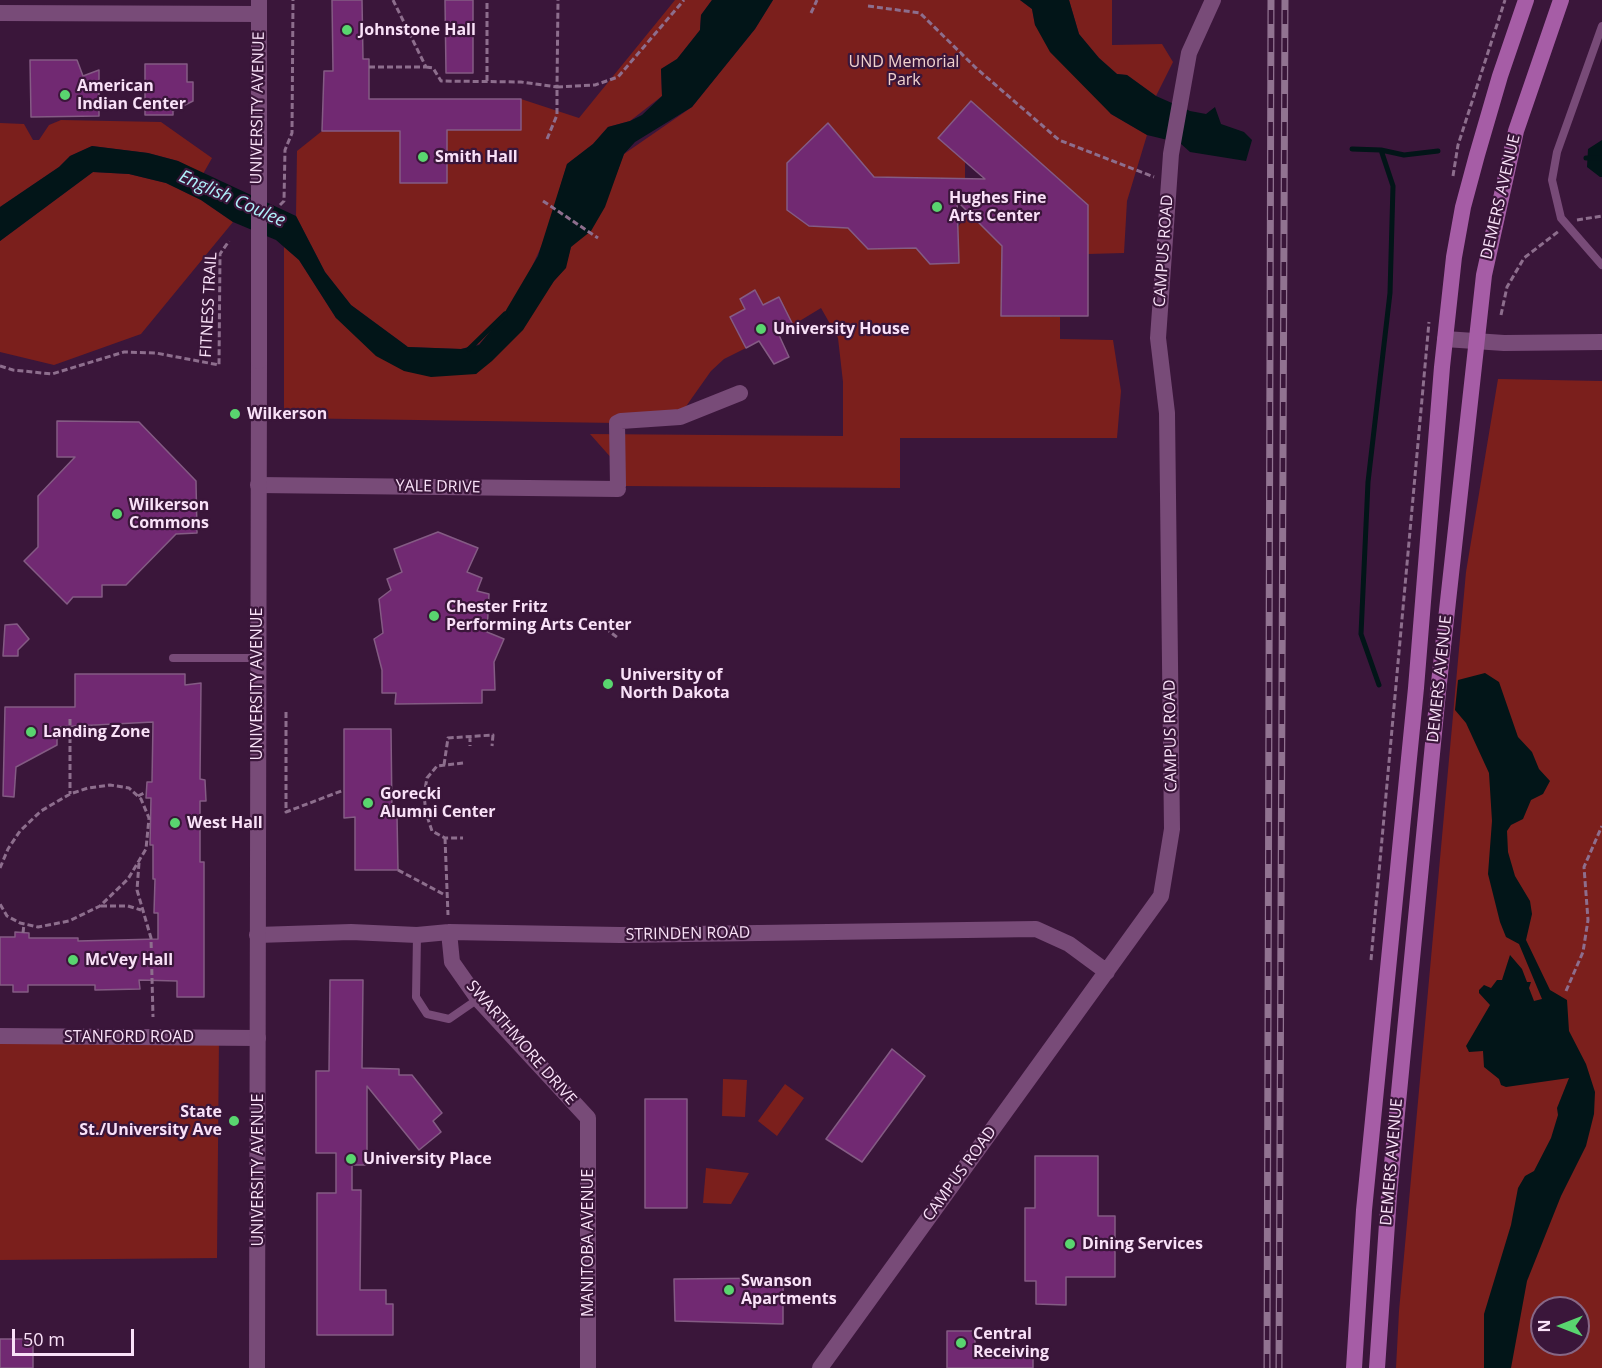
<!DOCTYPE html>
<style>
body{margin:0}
#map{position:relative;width:1602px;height:1368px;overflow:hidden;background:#3a163a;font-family:"Open Sans",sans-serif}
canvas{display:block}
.north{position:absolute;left:1530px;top:1296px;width:60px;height:60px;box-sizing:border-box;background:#3a163a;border:2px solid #866786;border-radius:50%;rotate:270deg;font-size:16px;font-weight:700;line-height:24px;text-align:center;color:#f9e1f8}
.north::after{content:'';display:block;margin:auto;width:21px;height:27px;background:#59d56f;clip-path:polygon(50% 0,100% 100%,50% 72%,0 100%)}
.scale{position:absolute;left:12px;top:1329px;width:122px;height:27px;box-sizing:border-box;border:3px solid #f9e1f8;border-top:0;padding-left:8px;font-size:18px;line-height:21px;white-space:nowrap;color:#f9e1f8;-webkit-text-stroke:4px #3a163a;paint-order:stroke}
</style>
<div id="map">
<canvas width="1602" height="1368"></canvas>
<div class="north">N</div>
<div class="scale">50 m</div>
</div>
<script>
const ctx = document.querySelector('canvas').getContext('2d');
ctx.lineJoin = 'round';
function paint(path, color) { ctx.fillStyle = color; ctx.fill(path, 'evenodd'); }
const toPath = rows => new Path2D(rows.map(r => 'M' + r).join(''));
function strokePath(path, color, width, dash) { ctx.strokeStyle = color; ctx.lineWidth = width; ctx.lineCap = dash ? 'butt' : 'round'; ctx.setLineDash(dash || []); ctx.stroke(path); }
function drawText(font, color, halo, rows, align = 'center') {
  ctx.font = font + ' "Open Sans",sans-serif'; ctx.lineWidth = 4.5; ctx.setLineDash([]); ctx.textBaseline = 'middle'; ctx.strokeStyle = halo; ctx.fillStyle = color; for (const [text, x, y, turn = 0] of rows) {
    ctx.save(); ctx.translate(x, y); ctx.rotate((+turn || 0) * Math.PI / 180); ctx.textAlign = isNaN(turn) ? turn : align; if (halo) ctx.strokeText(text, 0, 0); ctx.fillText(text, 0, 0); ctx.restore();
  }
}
paint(toPath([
 [675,0,712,0,701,15,700,30,677,59,661,69,662,96,630,121,608,127,593,144,567,164,546,236,514,306,479,344,461,349,408,347,351,305,325,272,296,216,297,151,322,131,400,131,400,183,446,183,447,130,521,130,521,99,579,118],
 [773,0,1020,0,1032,9,1035,25,1111,114,1147,135,1127,201,1124,253,1088,254,1088,205,971,101,938,138,965,162,965,179,874,177,828,124,787,163,787,209,809,226,848,228,959,262,958,227,968,212,1002,246,1001,316,1060,317,1060,339,1113,340,1121,391,1117,438,900,438,900,488,624,486,614,461,590,434,843,436,843,382,838,338,821,308,793,325,779,297,763,305,755,290,740,299,745,309,730,317,746,348,724,359,711,371,682,412,617,423,284,418,284,247,299,260,336,318,476,374,565,268,571,247,612,185,624,154,692,107,755,29],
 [1069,0,1112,0,1112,45,1162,44,1173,62,1156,96,1127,75,1117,74,1099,58,1079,34],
 [61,120,161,122,212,158,203,174,178,161,148,153,92,146,70,156,59,167,0,207,0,123,24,124,33,140,39,140,49,125],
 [93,172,129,174,166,183,201,200,233,222,141,334,54,365,0,352,0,241],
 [1498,379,1602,381,1602,1368,1396,1368,1399,1311,1466,572],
 [1542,1308,1578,1308,1578,1344,1542,1344],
 [0,1037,219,1037,217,1258,0,1260],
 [723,1079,747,1080,745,1117,722,1116],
 [785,1084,804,1098,777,1136,758,1121],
 [706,1168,749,1173,731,1204,703,1203]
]), '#7b1f1c');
paint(toPath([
 [712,0,773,0,755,29,692,107,635,142,624,154,605,207,591,231,571,247,566,268,554,281,523,330,492,361,476,374,431,377,404,371,376,356,336,318,299,260,276,240,233,222,201,200,166,183,129,174,93,172,0,241,0,207,59,167,70,156,92,146,148,153,178,161,296,216,325,272,351,305,408,347,461,349,479,345,502,317,538,256,567,164,593,144,608,127,630,121,642,115,662,96,661,69,677,59,700,30,701,15],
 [1020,0,1069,0,1079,34,1099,58,1117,74,1127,75,1156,96,1190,111,1206,114,1215,107,1221,124,1244,132,1252,140,1246,161,1190,152,1180,143,1147,135,1111,114,1050,52,1035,25,1032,9],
 [1602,140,1602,177,1600,177,1587,167,1588,149],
 [1485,673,1499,682,1518,737,1532,752,1539,769,1550,781,1543,794,1531,800,1523,819,1511,825,1507,831,1508,852,1515,876,1530,901,1532,914,1526,940,1550,990,1567,1000,1569,1031,1586,1064,1595,1092,1594,1114,1586,1146,1561,1196,1527,1281,1511,1368,1484,1368,1484,1314,1511,1225,1518,1188,1525,1176,1534,1171,1551,1138,1558,1115,1557,1108,1569,1078,1506,1087,1501,1085,1499,1079,1484,1067,1483,1051,1469,1052,1466,1046,1490,1005,1479,993,1479,990,1484,985,1491,988,1497,980,1502,980,1510,955,1522,969,1527,982,1531,982,1529,988,1534,1001,1542,999,1519,944,1506,937,1500,922,1488,874,1492,821,1489,773,1466,723,1455,710,1458,680]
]), '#021518');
strokePath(toPath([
 [1352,149,1381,150,1404,155,1438,151],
 [1586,158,1602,158],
 [469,349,505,314],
 [1379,685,1361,634,1368,482,1390,293,1393,186,1381,150]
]), '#021518', 5);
const building = toPath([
 [332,0,362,0,363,59,369,59,369,99,521,99,521,130,447,130,447,183,400,183,400,131,322,131,324,71,333,71,332,0],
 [445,0,473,0,473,73,446,73,445,0],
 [30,60,77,60,83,76,99,70,99,116,31,117,30,60],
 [145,64,187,64,187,82,193,82,193,101,173,111,173,115,145,115,145,64],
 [971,101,1088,205,1088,316,1001,316,1002,246,957,201,959,263,930,264,916,248,868,249,848,228,809,226,787,210,787,163,828,123,874,177,985,179,938,138,971,101],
 [755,290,763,305,779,297,793,325,778,333,789,357,774,364,759,341,746,348,730,317,745,309,740,299,755,290],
 [57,421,139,422,196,481,197,533,176,534,126,585,102,585,102,597,73,597,67,604,24,561,38,547,38,496,75,457,57,457,57,421],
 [438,532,478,548,467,572,482,578,477,591,489,594,487,632,504,639,494,662,495,690,482,690,482,703,395,704,396,693,382,693,382,670,374,639,383,633,379,599,391,590,387,579,402,572,394,549,438,532],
 [17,624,29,639,18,650,18,656,3,656,5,625,17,624],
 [75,674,185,674,185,685,201,683,200,779,205,780,206,801,200,801,200,862,204,862,204,997,177,997,177,981,139,980,140,989,95,990,95,985,28,985,28,992,13,992,13,985,0,985,0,937,15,937,15,932,29,933,29,938,78,938,78,941,158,939,158,913,154,913,155,879,153,879,153,845,150,845,151,798,146,798,147,782,152,782,153,722,57,727,57,745,16,767,14,797,3,796,5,707,75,707,75,674],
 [344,729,391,729,392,815,397,815,398,870,355,870,355,817,344,818,344,729],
 [330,980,363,980,362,1068,399,1069,399,1075,412,1075,442,1113,433,1121,441,1132,419,1150,367,1086,367,1165,352,1165,352,1190,361,1190,360,1290,386,1290,386,1304,393,1304,393,1335,317,1335,317,1193,336,1193,336,1153,316,1153,316,1071,329,1071,330,980],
 [892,1049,925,1076,862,1162,826,1139,892,1049],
 [645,1099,687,1099,687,1208,645,1208,645,1099],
 [1035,1156,1098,1156,1098,1216,1115,1216,1115,1277,1066,1277,1066,1305,1036,1304,1036,1281,1025,1281,1025,1208,1035,1208,1035,1156],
 [783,1278,783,1324,675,1321,674,1279,783,1278],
 [947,1331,975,1331,975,1354,1033,1354,1033,1368,947,1368,947,1331],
 [0,1339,33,1339,33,1368,0,1368,0,1339]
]);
paint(building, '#712972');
strokePath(building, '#845b84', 1.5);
strokePath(toPath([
 [868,6,920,13,976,68,1059,140,1154,177],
 [811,13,817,0],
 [369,67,426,67,393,0],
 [426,67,433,68,441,81,521,82,557,87,558,0],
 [487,81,487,0],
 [547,139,557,115,557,87,595,85,618,77,684,0],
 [1453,176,1458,145,1505,0],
 [543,201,598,238],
 [280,205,284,201,285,150,292,133,293,0],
 [1577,220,1602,216],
 [1501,315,1507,287,1524,258,1559,231],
 [0,366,13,370,52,374,124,352,156,353,219,365,220,254,229,241],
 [605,628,618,638],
 [286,712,286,812,344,790],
 [70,719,70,794],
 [470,736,470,746],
 [463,763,437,766,427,778,424,795,426,813,432,831,445,838,463,838],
 [444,765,448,738,493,735,492,746],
 [138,796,146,792],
 [445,838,448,915],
 [139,863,137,890,151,938,153,1017],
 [0,868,8,849,20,831,41,811,70,794,88,788,110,785,129,788,141,799,149,818,146,849,128,879,100,906,69,921,38,927,20,923,7,916,0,904],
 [398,870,445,895],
 [101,906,128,906,141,910],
 [23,933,24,924],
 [1371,960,1429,322],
 [1566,991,1583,952,1588,920,1584,867,1602,826]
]), '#8d6e8d', 3, [6, 3]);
strokePath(toPath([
 [1602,26,1557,152,1552,180,1561,218,1602,265],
 [173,658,257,658],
 [417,935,416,997,427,1014,449,1019,478,999]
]), '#784b78', 8);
strokePath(toPath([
 [0,13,259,14],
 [1445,339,1504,343,1602,342],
 [258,485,618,489],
 [618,486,617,423,621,421,680,417,740,393],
 [449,932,452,962,478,999,588,1118,588,1368],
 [257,935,351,932,417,935,449,932,620,935,1036,929,1069,944,1107,972],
 [0,1036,258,1038],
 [820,1368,1161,896,1172,829,1167,413,1158,338,1171,154,1189,53,1213,0]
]), '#784b78', 16);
strokePath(toPath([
 [259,56,259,0],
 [257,1368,259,361]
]), '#784b78', 16);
strokePath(toPath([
 [1354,1368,1364,1210,1416,688,1442,367,1454,257,1463,207,1477,155,1500,76,1526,0],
 [1377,1368,1389,1195,1438,692,1484,275,1516,131,1561,0]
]), '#a65da6', 16);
const rail = toPath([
 [1267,1368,1271,0],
 [1279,1368,1285,0]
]);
strokePath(rail, '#917391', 7);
strokePath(rail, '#3a163a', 4.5, [14]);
strokePath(toPath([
 [259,56,259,361]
]), '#784b78', 16);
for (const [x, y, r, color] of [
 [347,30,6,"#59d56f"],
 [65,95,6,"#59d56f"],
 [423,157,6,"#59d56f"],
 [937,207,6,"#59d56f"],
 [761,329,6,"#59d56f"],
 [235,414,6,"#59d56f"],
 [117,514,6,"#59d56f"],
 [434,616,6,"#59d56f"],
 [608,684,6,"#59d56f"],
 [31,732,6,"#59d56f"],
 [368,803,6,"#59d56f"],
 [175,823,6,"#59d56f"],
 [73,960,6,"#59d56f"],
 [234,1121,6,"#59d56f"],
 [351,1159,6,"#59d56f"],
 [1070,1244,6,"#59d56f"],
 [729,1290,6,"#59d56f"],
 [961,1343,6,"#59d56f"]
]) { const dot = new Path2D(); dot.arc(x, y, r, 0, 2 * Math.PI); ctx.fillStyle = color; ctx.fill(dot); strokePath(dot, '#3a163a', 2); }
drawText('bold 16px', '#f9e1f8', '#3a163a', [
 ["Johnstone Hall",359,30],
 ["American",77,86],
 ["Indian Center",77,104],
 ["Smith Hall",435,157],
 ["Hughes Fine",949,198],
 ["Arts Center",949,216],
 ["University House",773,329],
 ["Wilkerson",247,414],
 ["Wilkerson",129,505],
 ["Commons",129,523],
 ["Chester Fritz",446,607],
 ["Performing Arts Center",446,625],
 ["University of",620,675],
 ["North Dakota",620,693],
 ["Landing Zone",43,732],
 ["Gorecki",380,794],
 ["Alumni Center",380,812],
 ["West Hall",187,823],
 ["McVey Hall",85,960],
 ["State",222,1112,"right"],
 ["St./University Ave",222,1130,"right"],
 ["University Place",363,1159],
 ["Dining Services",1082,1244],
 ["Swanson",741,1281],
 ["Apartments",741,1299],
 ["Central",973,1334],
 ["Receiving",973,1352]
], 'left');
drawText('16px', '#f0d2ce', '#3a163a', [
 ["UND Memorial",904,62],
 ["Park",904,80]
]);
drawText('16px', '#f9e1f8', '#3a163a', [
 ["UNIVERSITY AVENUE",258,108,-89],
 ["DEMERS AVENUE",1501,197,-77],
 ["CAMPUS ROAD",1164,251,-86],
 ["FITNESS TRAIL",209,305,-87],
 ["YALE DRIVE",438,487,1],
 ["DEMERS AVENUE",1440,679,-84],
 ["UNIVERSITY AVENUE",257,684,-90],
 ["CAMPUS ROAD",1171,736,-91],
 ["STRINDEN ROAD",688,934,-1],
 ["STANFORD ROAD",129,1037],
 ["SWARTHMORE DRIVE",521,1043,49],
 ["DEMERS AVENUE",1392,1162,-85],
 ["UNIVERSITY AVENUE",258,1170,-90],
 ["CAMPUS ROAD",960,1174,-54],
 ["MANITOBA AVENUE",588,1243,-90]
]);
drawText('italic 18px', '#aff2fb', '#3a163a', [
 ["English Coulee",232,199,24]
]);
</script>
